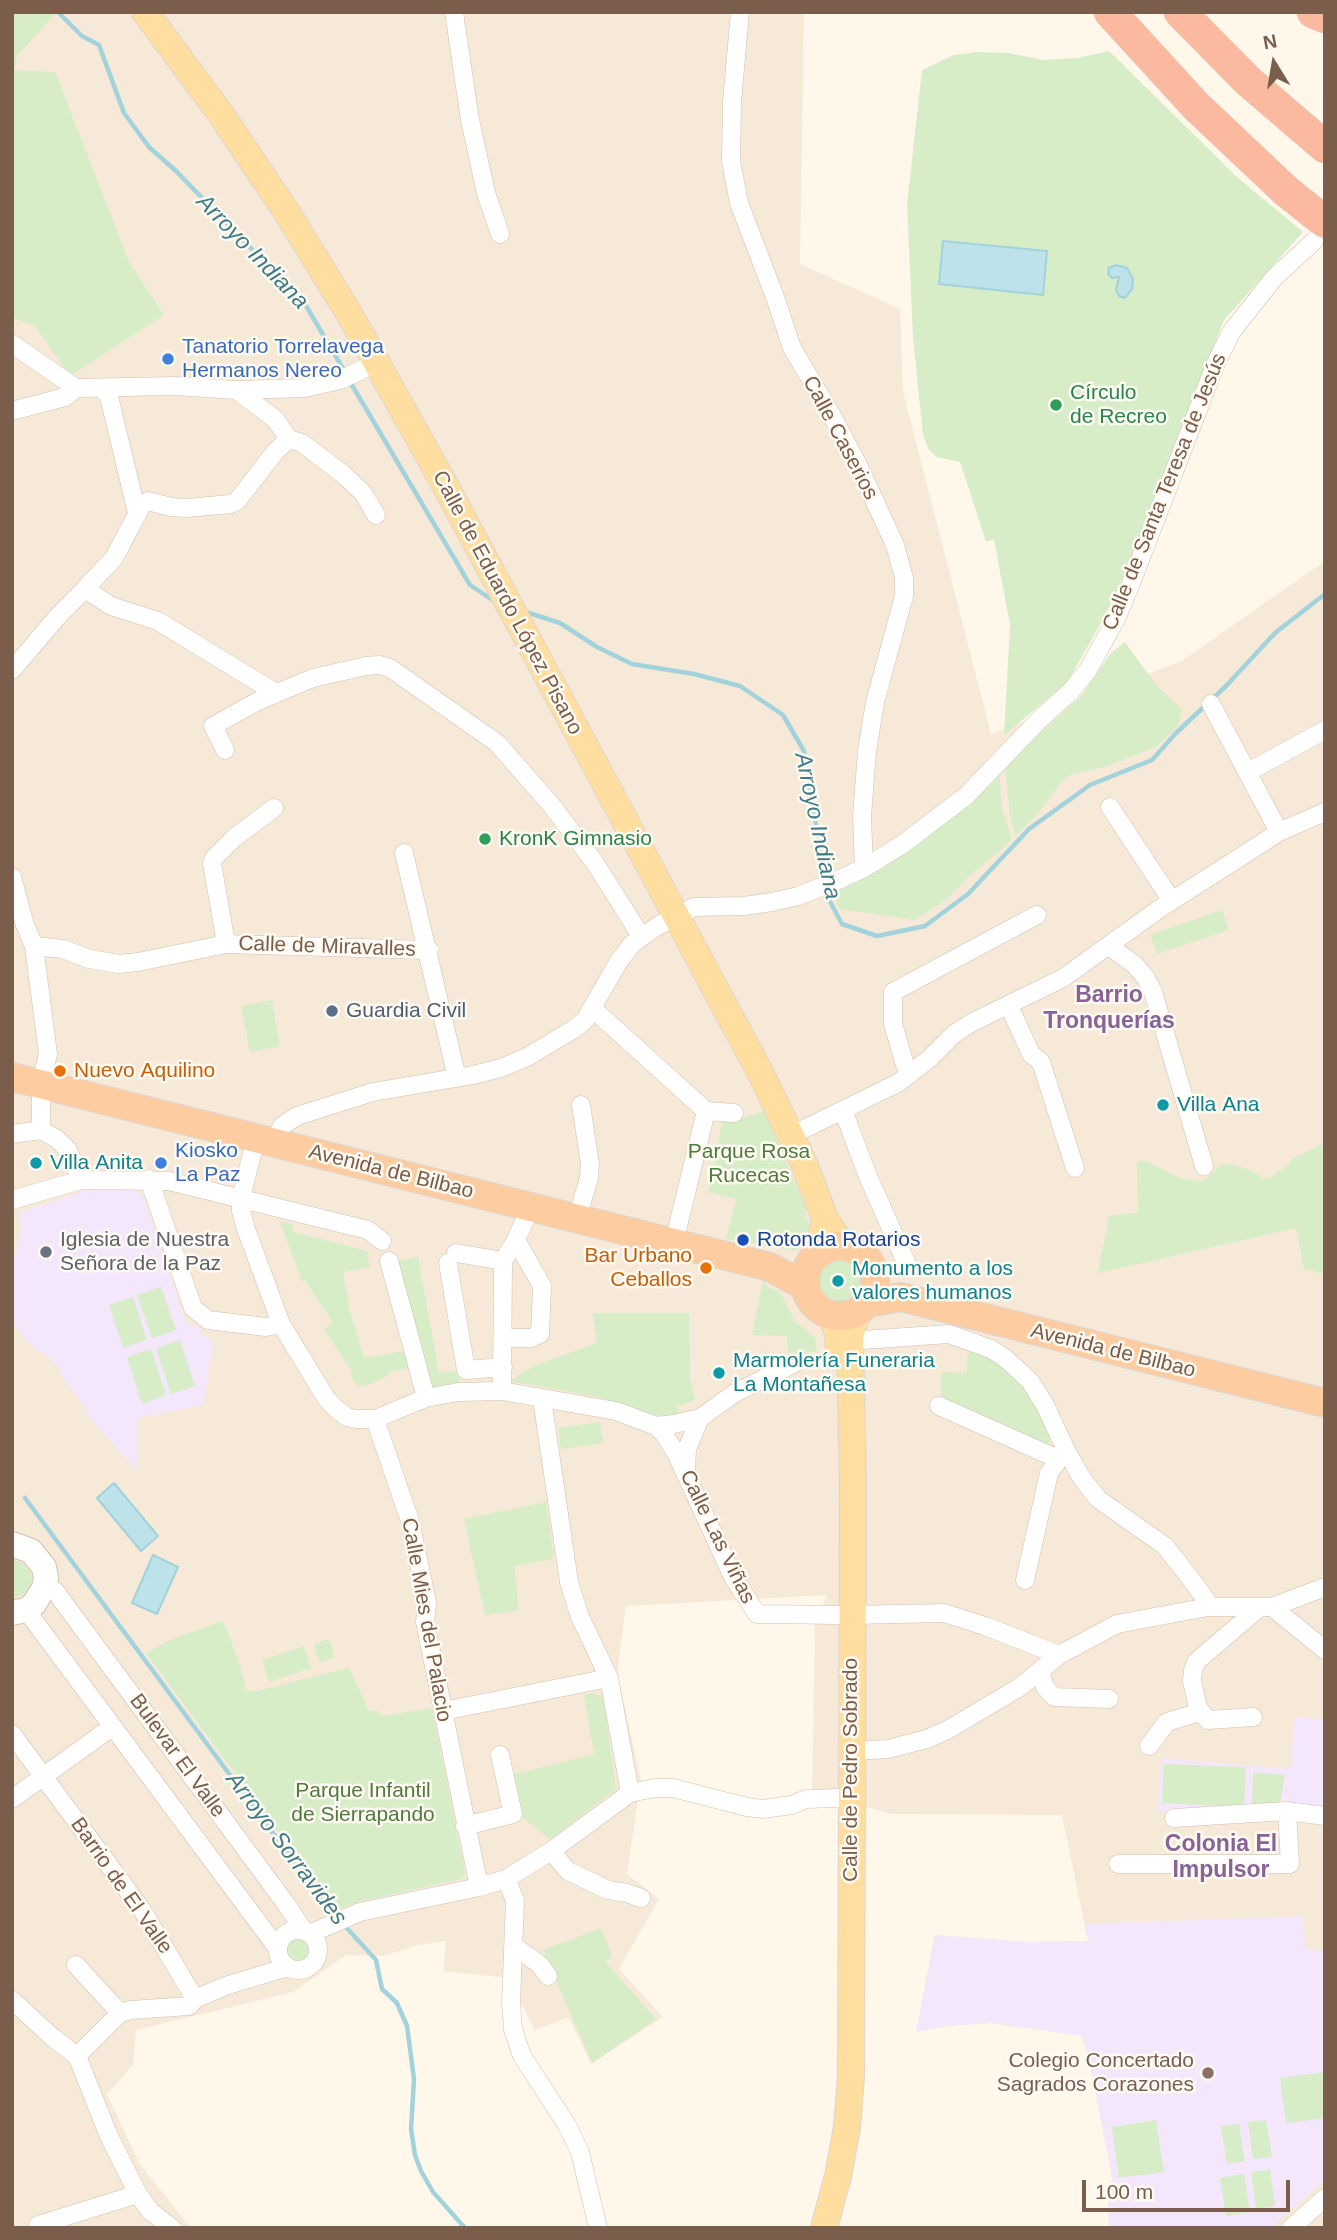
<!DOCTYPE html>
<meta charset="utf-8">
<style>
body{margin:0}
#map{position:relative;width:1337px;height:2240px;overflow:hidden;background:#fef7ea;font-family:Arial,sans-serif}
canvas{display:block}
.frame{position:absolute;inset:0;border:14px solid #7b5d4b;pointer-events:none}
.north{position:absolute;left:1239px;top:28px;width:70px;height:70px;-webkit-text-stroke:5px #fffaf2;paint-order:stroke;rotate:349deg;font-size:19px;font-weight:700;line-height:28px;text-align:center;color:#7b5d4b}
.north::after{content:'';display:block;margin:auto;width:24px;height:32px;background:#7b5d4b;clip-path:polygon(50% 0,100% 100%,50% 72%,0 100%)}
.scale{position:absolute;left:1082px;top:2180px;width:208px;height:32px;box-sizing:border-box;border:4px solid #7b5d4b;border-top:0;padding-left:9px;font-size:21px;line-height:24px;white-space:nowrap;color:#7b5d4b;-webkit-text-stroke:5px #fffaf2;paint-order:stroke}
</style>
<div id="map">
<canvas width="1337" height="2240"></canvas>
<div class="frame"></div>
<div class="north">N</div>
<div class="scale">100 m</div>
</div>
<script>
const ctx = document.querySelector('canvas').getContext('2d');
ctx.lineJoin = 'round';
function paint(path, color) { ctx.fillStyle = color; ctx.fill(path, 'evenodd'); }
const toPath = rows => new Path2D(rows.map(r => 'M' + r).join(''));
function strokePath(path, color, width, dash) { ctx.strokeStyle = color; ctx.lineWidth = width; ctx.lineCap = dash ? 'butt' : 'round'; ctx.setLineDash(dash || []); ctx.stroke(path); }
function drawText(font, color, halo, rows, align = 'center') {
  ctx.font = font + ' Arial,sans-serif'; ctx.lineWidth = 5; ctx.setLineDash([]); ctx.textBaseline = 'middle'; ctx.strokeStyle = halo; ctx.fillStyle = color; for (const [text, x, y, turn = 0] of rows) {
    ctx.save(); ctx.translate(x, y); ctx.rotate((+turn || 0) * Math.PI / 180); ctx.textAlign = isNaN(turn) ? turn : align; if (halo) ctx.strokeText(text, 0, 0); ctx.fillText(text, 0, 0); ctx.restore();
  }
}
paint(toPath([
 [12,12,804,12,800,264,900,309,903,392,991,734,1182,661,1325,561,1325,2228,1109,2228,1108,2204,1112,2177,1089,2059,1082,2036,990,2023,947,2026,916,2032,935,1935,1028,1942,1088,1941,1062,1815,892,1814,812,1793,815,1626,827,1595,626,1606,618,1665,619,1681,641,1780,627,1874,659,1899,619,1969,663,2017,591,2064,569,2017,535,2030,508,1978,443,1971,446,1941,418,1945,383,1956,346,1955,293,1992,136,2030,133,2065,107,2094,139,2163,191,2228,12,2228]
]), '#f6e9d8');
paint(toPath([
 [100,1186,132,1188,143,1196,186,1323,201,1328,200,1335,214,1340,203,1405,137,1418,138,1473,89,1417,82,1403,65,1381,55,1363,29,1344,12,1321,12,1264,21,1230,20,1212],
 [1295,1716,1325,1720,1325,1810,1294,1806,1157,1812,1162,1758,1290,1769],
 [1303,1916,1306,1949,1325,1951,1325,2180,1271,2228,1109,2228,1108,2204,1112,2177,1089,2059,1082,2036,990,2023,947,2026,916,2032,935,1935,1028,1942,1088,1941,1085,1924]
]), '#f4e7fb');
paint(toPath([
 [12,12,57,12,17,56,15,70,55,72,129,262,164,315,70,376,34,325,12,318],
 [1109,51,1238,178,1303,232,1224,320,1142,536,1107,612,1067,683,1004,735,1010,625,994,540,986,541,960,462,937,457,929,450,923,435,913,337,907,204,922,70,954,55,977,52,1009,53,1043,60,1077,58],
 [1125,642,1157,686,1182,710,1178,726,1156,747,1107,766,1073,774,1062,780,1044,806,1016,836,1010,818,1005,765,1081,696,1111,653],
 [999,770,1002,808,1012,840,967,878,946,900,915,920,839,909,834,893,882,869],
 [1222,910,1229,930,1157,954,1150,935],
 [272,1000,279,1043,278,1047,250,1052,241,1006],
 [764,1111,807,1210,805,1212,811,1230,806,1242,796,1251,726,1239,736,1199,708,1192,723,1119,743,1118],
 [1325,1143,1325,1274,1304,1269,1296,1228,1098,1273,1109,1216,1138,1212,1137,1162,1145,1161,1180,1178,1203,1182,1221,1164,1234,1165,1254,1172,1263,1179,1274,1176,1278,1170,1283,1171,1293,1158],
 [280,1221,294,1225,293,1232,371,1252,367,1254,370,1267,343,1272,348,1300,347,1301,364,1358,405,1351,408,1368,390,1372,389,1375,368,1385,358,1387,350,1374,352,1372,324,1329,333,1323,305,1280,302,1282],
 [418,1257,439,1373,458,1371,460,1384,433,1390,396,1261],
 '819 1281a21 21 0 1 1 42 0a21 21 0 1 1-42 0Z',
 [763,1281,769,1288,780,1292,795,1322,815,1337,817,1352,788,1353,787,1336,752,1335],
 [161,1287,176,1330,152,1338,137,1295],
 [133,1297,147,1340,123,1348,109,1305],
 [593,1313,689,1313,690,1379,695,1400,677,1406,681,1420,650,1415,603,1398,510,1381,536,1365,597,1343],
 [180,1340,195,1386,171,1394,156,1348],
 [151,1349,166,1395,142,1404,127,1357],
 [968,1349,983,1353,1002,1365,1024,1386,1051,1432,1048,1447,941,1402,941,1372,967,1373],
 [600,1422,603,1443,561,1449,558,1428],
 [546,1502,554,1559,514,1566,519,1610,485,1615,464,1519],
 [13,1559,24,1564,31,1574,32,1581,27,1592,12,1599],
 [223,1621,238,1659,247,1691,258,1691,349,1668,369,1711,378,1711,381,1716,432,1708,465,1873,462,1879,361,1901,336,1910,146,1653,170,1640],
 [329,1639,335,1657,320,1663,314,1644],
 [304,1646,311,1668,269,1682,262,1660],
 [593,1693,602,1697,604,1702,616,1789,550,1839,521,1816,512,1775,594,1754,584,1695],
 [1164,1764,1246,1767,1244,1807,1162,1803],
 [1253,1772,1285,1775,1280,1804,1252,1805],
 [601,1928,612,1957,605,1962,656,2019,592,2063,548,1962,541,1956,545,1954,543,1950],
 '286 1950a11 11 0 1 1 22 0a11 11 0 1 1-22 0Z',
 [1325,2072,1325,2118,1286,2123,1280,2078],
 [1156,2120,1164,2172,1119,2178,1112,2127],
 [1266,2120,1272,2157,1253,2159,1248,2122],
 [1239,2124,1245,2161,1227,2164,1221,2126],
 [1270,2169,1275,2206,1256,2209,1251,2172],
 [1244,2174,1250,2212,1226,2216,1220,2178]
]), '#d6edc7');
const water = toPath([
 [943,241,1047,251,1043,295,939,284,943,241],
 [1116,265,1127,268,1133,279,1132,289,1125,298,1119,296,1116,290,1119,277,1112,278,1108,274,1109,268,1116,265],
 [114,1483,158,1536,141,1551,97,1498,114,1483],
 [153,1555,178,1567,157,1614,132,1603,153,1555]
]);
paint(water, '#bde2ea');
strokePath(water, '#a2d2dc', 2);
strokePath(toPath([
 [58,12,82,36,99,45,124,113,149,147,176,171,305,304,345,372],
 [349,380,470,585,497,603],
 [526,612,560,623,597,647,632,664,694,674,740,686,783,715,804,751,825,880],
 [826,889,827,896,842,924,877,936,925,926,968,894,1029,829,1090,785,1152,760,1175,734,1226,686,1275,633,1325,594],
 [25,1498,335,1917],
 [344,1925,376,1960,382,1989,397,2003,407,2026,414,2079,411,2129,415,2155,421,2171,433,2192,465,2228]
]), '#a2d2dc', 4.5);
const minor = toPath([
 [454,12,470,120,486,193,500,234],
 [740,12,732,102,731,161,739,203,775,297,792,348,831,414,858,465,895,545,904,578,904,596,875,702,867,751,862,816,864,868],
 [12,344,76,388,176,386,236,390,305,388,340,380,376,363],
 [102,388,109,397,137,513],
 [236,390,275,419,289,439,302,443,344,475,363,493,376,515],
 [12,411,65,397,76,388],
 [85,589,114,558,142,505,148,501,171,507,187,508,231,504,237,501,275,452,289,439],
 [12,670,59,615,85,589,111,606,158,621,276,693],
 [1211,704,1279,832],
 [225,750,213,726,258,701,313,678,366,666,380,665,390,668,497,743,552,806,595,863,641,936],
 [1248,772,1325,730],
 [1110,807,1172,901],
 [404,853,457,1078],
 [12,877,25,925,34,946,48,1054,41,1084,41,1130],
 [226,944,212,863,214,858,234,838,274,808],
 [34,946,63,949,89,959,119,964,138,962,226,944,429,950],
 [1109,946,1135,965,1146,978,1153,992,1204,1166],
 [1009,1006,1031,1054,1041,1062,1075,1168],
 [592,1008,706,1111,734,1113],
 [910,1074,905,1065,893,1024,893,992,1037,915],
 [843,1110,867,1174,906,1262],
 [791,1133,804,1129,898,1083,929,1059,954,1034,971,1023,1063,978,1162,907,1242,856,1279,832,1325,812],
 [12,1134,41,1130,57,1139,68,1150,81,1180],
 [256,1138,241,1198,241,1211,246,1229,281,1324,326,1398,335,1408,347,1417,356,1419,375,1419,426,1398,458,1392,502,1391,616,1411,656,1426,674,1424,700,1418,735,1393,795,1363],
 [273,1143,282,1126,297,1116,373,1092,473,1075,501,1068,527,1057,574,1029,585,1020,619,961,632,944,656,927,694,907,744,906,772,902,798,896,834,882,864,868,903,844,966,796,1040,719,1070,692,1088,670,1116,619,1128,591,1216,363,1232,331,1274,278,1314,241],
 [149,1179,193,1308,208,1320,266,1327,281,1324],
 [12,1200,81,1180,169,1181,368,1230,382,1241],
 [577,1218,589,1178,590,1164,581,1105],
 [674,1242,706,1111],
 [456,1253,503,1261],
 [389,1261,426,1398],
 [448,1263,466,1370,503,1367],
 [850,1336,863,1340,949,1334,991,1349,1005,1358,1030,1381,1045,1405,1066,1450,1081,1477,1098,1499,1165,1546,1194,1583,1206,1600,1208,1607],
 [503,1338,531,1338,540,1334,542,1286,516,1240],
 [502,1391,503,1261,516,1240,531,1206],
 [542,1399,569,1582,580,1617,609,1678,630,1793],
 [939,1406,1058,1459],
 [375,1419,410,1521,427,1602,425,1622,479,1887],
 [656,1426,664,1434,676,1453,733,1577,757,1614,840,1615],
 [686,1471,687,1449,700,1418],
 [1025,1580,1049,1473,1066,1450],
 [44,1588,55,1591,286,1904,304,1931],
 [1272,1607,1325,1650],
 [26,1610,278,1949],
 [851,1615,944,1613,985,1626,1059,1655],
 [1040,1672,1045,1687,1054,1697,1109,1699],
 [443,1711,609,1678],
 [1253,1717,1208,1720,1198,1708,1192,1681,1193,1670,1197,1661,1260,1607],
 [12,1734,142,1910,195,1999],
 [1149,1746,1167,1722,1200,1712],
 [852,1751,888,1749,927,1739,949,1729,1020,1687,1059,1655,1117,1624,1208,1607,1272,1607,1325,1587],
 [12,1799,112,1727],
 [1174,1818,1287,1811,1325,1816],
 [465,1826,513,1814,500,1755],
 [551,1851,568,1871,608,1890,627,1893,641,1898],
 [1118,1864,1290,1864,1287,1811],
 [506,1879,515,1900,511,2003,513,2029,522,2056,567,2125,580,2152,598,2228],
 '278 1950a20 20 0 1 1 40 0a20 20 0 1 1-40 0Z',
 [309,1934,360,1912,479,1887,506,1879,551,1851,630,1793,655,1788,673,1788,747,1807,763,1809,792,1805,806,1799,839,1798],
 [514,1946,539,1964,548,1976],
 [76,1965,120,2013],
 [12,2000,52,2037,77,2056,108,2134,138,2194,150,2211,172,2228],
 [77,2056,120,2013,131,2010,189,2006,195,1999,225,1986,288,1967],
 [38,2225,138,2194],
 [1291,2228,1325,2198]
]);
const secondary = toPath([
 [12,1544,31,1551,44,1567,46,1578,44,1588,34,1604,26,1610,12,1613]
]);
const primary = toPath([
 [145,12,220,113,288,214,351,317,446,487,761,1074,803,1161,825,1219,843,1247],
 [818,1254,825,1219],
 [831,1315,838,1333,839,1354],
 [824,2228,838,2176,847,2127,851,2077,853,1493,850,1336,858,1311]
]);
const trunk = toPath([
 [12,1077,770,1267,805,1286],
 '805 1281a35 35 0 1 1 70 0a35 35 0 1 1-70 0Z',
 [867,1303,901,1297,1325,1403]
]);
const motorway = toPath([
 [1110,12,1196,106,1286,191,1325,222],
 [1180,12,1248,81,1325,147],
 [1313,12,1325,17]
]);
strokePath(minor, '#d2bfae', 19);
strokePath(secondary, '#d7c1ae', 26);
strokePath(primary, '#ddd5d0', 28);
strokePath(trunk, '#ddd5d0', 30);
strokePath(motorway, '#ddd5d0', 33);
strokePath(minor, '#fff', 18);
strokePath(secondary, '#fff', 24);
strokePath(primary, '#ffdea0', 26);
strokePath(trunk, '#fdcca0', 28);
strokePath(motorway, '#fbb99f', 32);
for (const [x, y, r, color] of [
 [168,359,7,"#3f7fe0"],
 [1056,405,7,"#2e9e5b"],
 [485,839,7,"#2e9e5b"],
 [332,1011,7,"#5c6f8a"],
 [60,1071,7,"#e8710a"],
 [1163,1105,7,"#0f9aa8"],
 [36,1163,7,"#0f9aa8"],
 [161,1163,7,"#3f7fe0"],
 [743,1240,7,"#1a4fb4"],
 [46,1252,7,"#6b7280"],
 [706,1268,7,"#e8710a"],
 [838,1281,7,"#0f9aa8"],
 [719,1373,7,"#0f9aa8"],
 [1208,2073,7,"#8d6e63"]
]) { const dot = new Path2D(); dot.arc(x, y, r, 0, 2 * Math.PI); ctx.fillStyle = color; ctx.fill(dot); strokePath(dot, '#fffaf2', 2.5); }
drawText('21px', '#366cbe', '#fffaf2', [
 ["Tanatorio Torrelavega",182,347],
 ["Hermanos Nereo",182,371],
 ["Kiosko",175,1151],
 ["La Paz",175,1175]
], 'left');
drawText('21px', '#27864d', '#fffaf2', [
 ["Círculo",1070,393],
 ["de Recreo",1070,417],
 ["KronK Gimnasio",499,839]
], 'left');
drawText('21px', '#7b5d4b', '#fffaf2', [
 ["Calle Caserios",840,438,62],
 ["Calle de Santa Teresa de Jesús",1165,492,-68],
 ["Calle de Eduardo López Pisano",507,603,62],
 ["Calle de Miravalles",327,947,2],
 ["Avenida de Bilbao",391,1172,14],
 ["Avenida de Bilbao",1113,1351,14],
 ["Calle Las Viñas",717,1537,64],
 ["Calle Mies del Palacio",426,1620,80],
 ["Bulevar El Valle",177,1756,54],
 ["Calle de Pedro Sobrado",851,1770,-90],
 ["Barrio de El Valle",121,1886,55]
]);
drawText('21px', '#4e5e75', '#fffaf2', [
 ["Guardia Civil",346,1011]
], 'left');
drawText('21px', '#c56008', '#fffaf2', [
 ["Nuevo Aquilino",74,1071],
 ["Bar Urbano",692,1256,"right"],
 ["Ceballos",692,1280,"right"]
], 'left');
drawText('21px', '#0d838f', '#fffaf2', [
 ["Villa Ana",1177,1105],
 ["Villa Anita",50,1163],
 ["Monumento a los",852,1269],
 ["valores humanos",852,1293],
 ["Marmolería Funeraria",733,1361],
 ["La Montañesa",733,1385]
], 'left');
drawText('21px', '#4f7b3f', '#fffaf2', [
 ["Parque Rosa",749,1152],
 ["Rucecas",749,1176],
 ["Parque Infantil",363,1791],
 ["de Sierrapando",363,1815]
]);
drawText('21px', '#5b616d', '#fffaf2', [
 ["Iglesia de Nuestra",60,1240],
 ["Señora de la Paz",60,1264]
], 'left');
drawText('21px', '#164399', '#fffaf2', [
 ["Rotonda Rotarios",757,1240]
], 'left');
drawText('21px', '#785e54', '#fffaf2', [
 ["Colegio Concertado",1194,2061],
 ["Sagrados Corazones",1194,2085]
], 'right');
drawText('italic 23px', '#3f7b88', '#fffaf2', [
 ["Arroyo Indiana",252,252,46],
 ["Arroyo Indiana",817,826,78],
 ["Arroyo Sorravides",286,1849,53]
]);
drawText('bold 23px', '#876397', '#fffaf2', [
 ["Barrio",1109,996],
 ["Tronquerías",1109,1022],
 ["Colonia El",1221,1845],
 ["Impulsor",1221,1871]
]);
</script>
